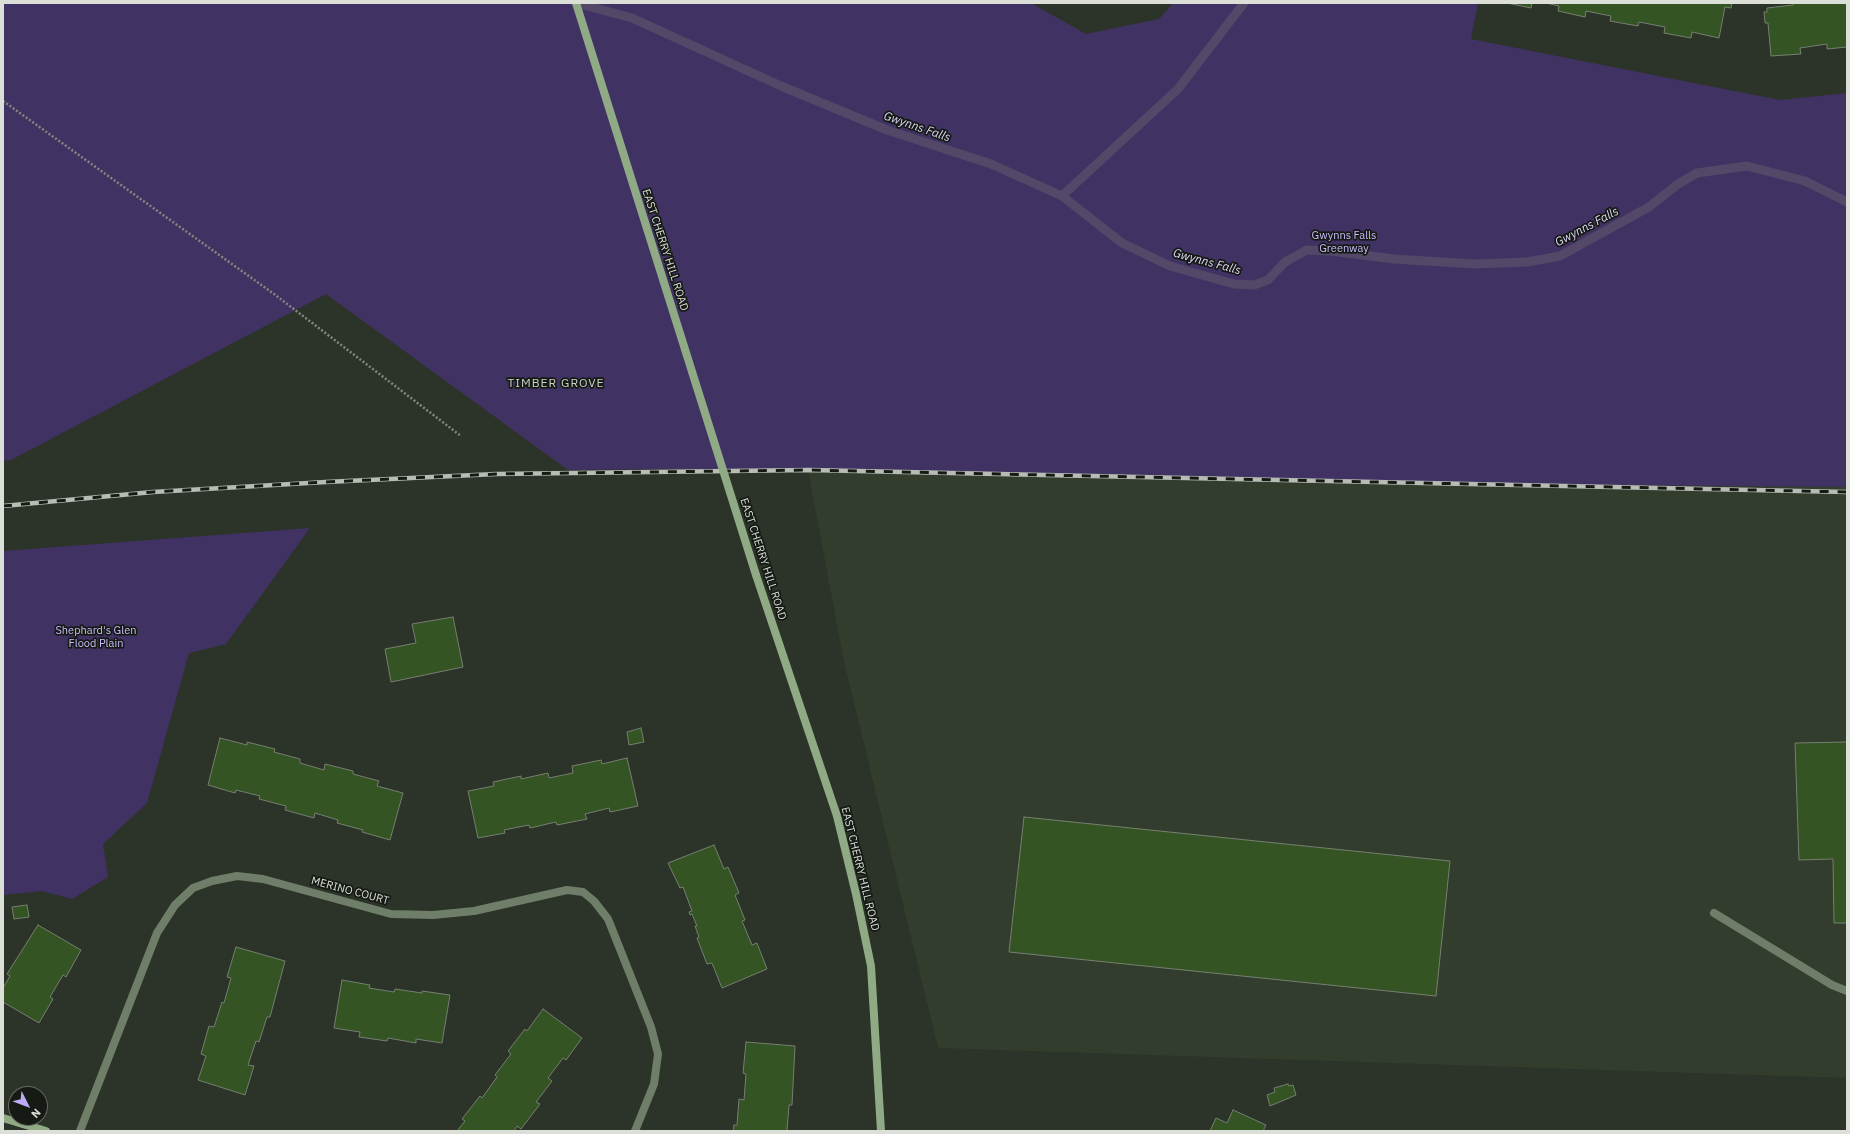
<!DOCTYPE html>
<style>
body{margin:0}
#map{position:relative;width:1850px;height:1134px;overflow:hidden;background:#2c3328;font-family:"IBM Plex Sans",sans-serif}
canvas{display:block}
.frame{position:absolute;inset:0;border:4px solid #dbdfd8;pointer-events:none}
.north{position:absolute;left:8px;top:1086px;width:40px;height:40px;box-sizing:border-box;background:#161a15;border:1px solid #656963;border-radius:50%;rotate:132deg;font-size:11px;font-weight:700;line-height:16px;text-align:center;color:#dbdfd8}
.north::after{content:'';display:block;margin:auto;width:14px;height:18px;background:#bcaaf6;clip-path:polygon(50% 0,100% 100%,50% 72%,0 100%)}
</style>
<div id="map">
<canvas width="1850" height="1134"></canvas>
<div class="frame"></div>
<div class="north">N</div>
</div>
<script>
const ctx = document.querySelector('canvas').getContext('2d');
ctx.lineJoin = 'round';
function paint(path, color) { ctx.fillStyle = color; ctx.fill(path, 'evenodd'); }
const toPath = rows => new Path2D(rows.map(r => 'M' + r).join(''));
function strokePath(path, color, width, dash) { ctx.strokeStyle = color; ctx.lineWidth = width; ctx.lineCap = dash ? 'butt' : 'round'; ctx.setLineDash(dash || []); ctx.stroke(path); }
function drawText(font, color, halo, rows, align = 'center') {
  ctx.font = font + ' "IBM Plex Sans",sans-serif'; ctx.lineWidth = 3.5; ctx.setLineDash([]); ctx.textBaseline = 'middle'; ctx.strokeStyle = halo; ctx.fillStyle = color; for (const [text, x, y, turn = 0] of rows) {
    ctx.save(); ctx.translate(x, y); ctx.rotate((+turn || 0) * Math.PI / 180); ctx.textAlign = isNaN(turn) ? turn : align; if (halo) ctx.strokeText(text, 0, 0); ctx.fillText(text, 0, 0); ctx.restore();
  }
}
paint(toPath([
 [808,470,1383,483,1847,487,1847,1078,938,1048,844,662]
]), '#323d2d');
paint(toPath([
 [3,3,1031,3,1086,34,1159,19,1173,3,1478,3,1471,39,1780,100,1847,93,1847,487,1383,483,808,470,668,469,568,470,326,294,11,460,3,461],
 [310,528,226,644,189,653,147,803,103,844,108,877,72,899,42,891,3,895,3,551]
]), '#403363');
strokePath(toPath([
 [576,3,632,18,781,86,887,130,991,164,1062,196,1122,243,1170,266,1234,284,1254,285,1268,280,1285,262,1307,250,1331,251,1394,259,1474,264,1527,262,1560,256,1649,207,1678,184,1697,173,1747,166,1805,181,1847,202],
 [1062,196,1178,89,1244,3]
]), '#534867', 9);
const building = toPath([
 [1507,3,1532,3,1531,8,1507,3],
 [1546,3,1732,3,1731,8,1725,7,1719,38,1692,32,1691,38,1664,33,1665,27,1639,22,1638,26,1610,21,1611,16,1586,11,1585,17,1558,11,1559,6,1546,3],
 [1793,3,1847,3,1847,47,1827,49,1827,44,1800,48,1801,54,1771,56,1768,23,1765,23,1764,12,1767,12,1767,8,1793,5,1793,3],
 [453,617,463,667,391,682,385,649,416,643,412,624,453,617],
 [641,728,644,742,629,745,627,732,641,728],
 [220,738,247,745,247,742,275,749,274,752,300,759,300,763,324,770,325,764,353,771,353,774,379,781,377,786,403,793,390,840,362,832,363,830,337,823,338,820,315,813,314,818,285,810,286,806,259,799,260,796,236,790,235,793,208,785,220,738],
 [1847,742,1847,923,1834,923,1833,859,1799,860,1795,743,1847,742],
 [627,758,638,806,610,812,609,808,585,814,587,819,557,825,556,822,530,828,529,825,504,830,505,833,478,838,468,791,494,786,493,782,521,776,521,779,548,773,549,778,573,773,572,766,601,760,602,764,627,758],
 [1024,817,1450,861,1436,996,1009,952,1024,817],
 [714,845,724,869,728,867,739,893,735,895,745,920,742,921,752,945,757,943,767,969,722,988,712,963,707,964,697,938,699,937,695,926,697,926,692,914,690,915,689,912,692,911,683,887,680,888,668,863,714,845],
 [27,905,29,917,14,919,12,907,27,905],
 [38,925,81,950,66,977,63,975,50,997,53,999,39,1023,3,1002,3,988,10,976,7,974,38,925],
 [236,947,285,961,270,1017,267,1017,259,1042,256,1041,248,1065,254,1066,245,1095,198,1080,206,1056,201,1054,209,1026,214,1027,222,1002,224,1003,231,978,227,977,236,947],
 [342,980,370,985,369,988,394,992,395,989,422,993,422,991,450,995,442,1043,416,1039,416,1043,388,1038,387,1041,359,1037,360,1032,334,1028,342,980],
 [543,1009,582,1038,566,1060,563,1058,548,1078,552,1081,536,1102,540,1104,521,1129,517,1126,514,1131,457,1131,465,1121,462,1119,480,1096,482,1098,497,1077,495,1075,511,1054,508,1051,525,1029,527,1031,543,1009],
 [746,1042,795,1046,792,1105,789,1105,787,1131,733,1131,734,1125,737,1125,739,1099,744,1100,746,1074,743,1073,746,1042],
 [1288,1084,1289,1086,1293,1085,1296,1095,1270,1106,1267,1095,1275,1092,1274,1088,1288,1084],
 [1233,1110,1266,1125,1263,1131,1210,1131,1216,1118,1227,1123,1233,1110]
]);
paint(building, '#345423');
strokePath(building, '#767f72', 1);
strokePath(toPath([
 [3,101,274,294,461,436]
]), '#83887f', 2.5, [2, 2]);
strokePath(toPath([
 [1714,913,1832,985,1847,991]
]), '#6f7e68', 8);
strokePath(toPath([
 [80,1131,157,933,175,905,193,888,212,881,237,876,263,879,391,914,433,915,474,911,567,890,583,892,594,901,608,919,651,1027,658,1054,654,1084,635,1131]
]), '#6f7e68', 8);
strokePath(toPath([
 [756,575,837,816,856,894,871,966,881,1131],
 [3,1118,46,1131]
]), '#91aa86', 8);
const rail = toPath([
 [3,506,153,492,326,482,496,474,809,470,1847,492]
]);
strokePath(rail, '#b7bcb4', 4.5);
strokePath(rail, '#161a15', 3, [9]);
strokePath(toPath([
 [576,3,756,575]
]), '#91aa86', 8);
drawText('11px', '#cbbcfd', '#161a15', [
 ["Gwynns Falls",1344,236],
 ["Greenway",1344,249],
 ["Shephard's Glen",96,631],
 ["Flood Plain",96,644]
]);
drawText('11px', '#dbdfd8', '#161a15', [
 ["EAST CHERRY HILL ROAD",665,250,72],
 ["EAST CHERRY HILL ROAD",763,559,72],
 ["EAST CHERRY HILL ROAD",860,869,76],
 ["MERINO COURT",350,891,15]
]);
drawText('italic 12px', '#ded7f9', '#161a15', [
 ["Gwynns Falls",917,127,19],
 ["Gwynns Falls",1587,227,-28],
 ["Gwynns Falls",1207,262,15]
]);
ctx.letterSpacing = '1px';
drawText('12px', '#cbd4c6', '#161a15', [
 ["TIMBER GROVE",556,384]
]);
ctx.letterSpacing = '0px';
</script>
